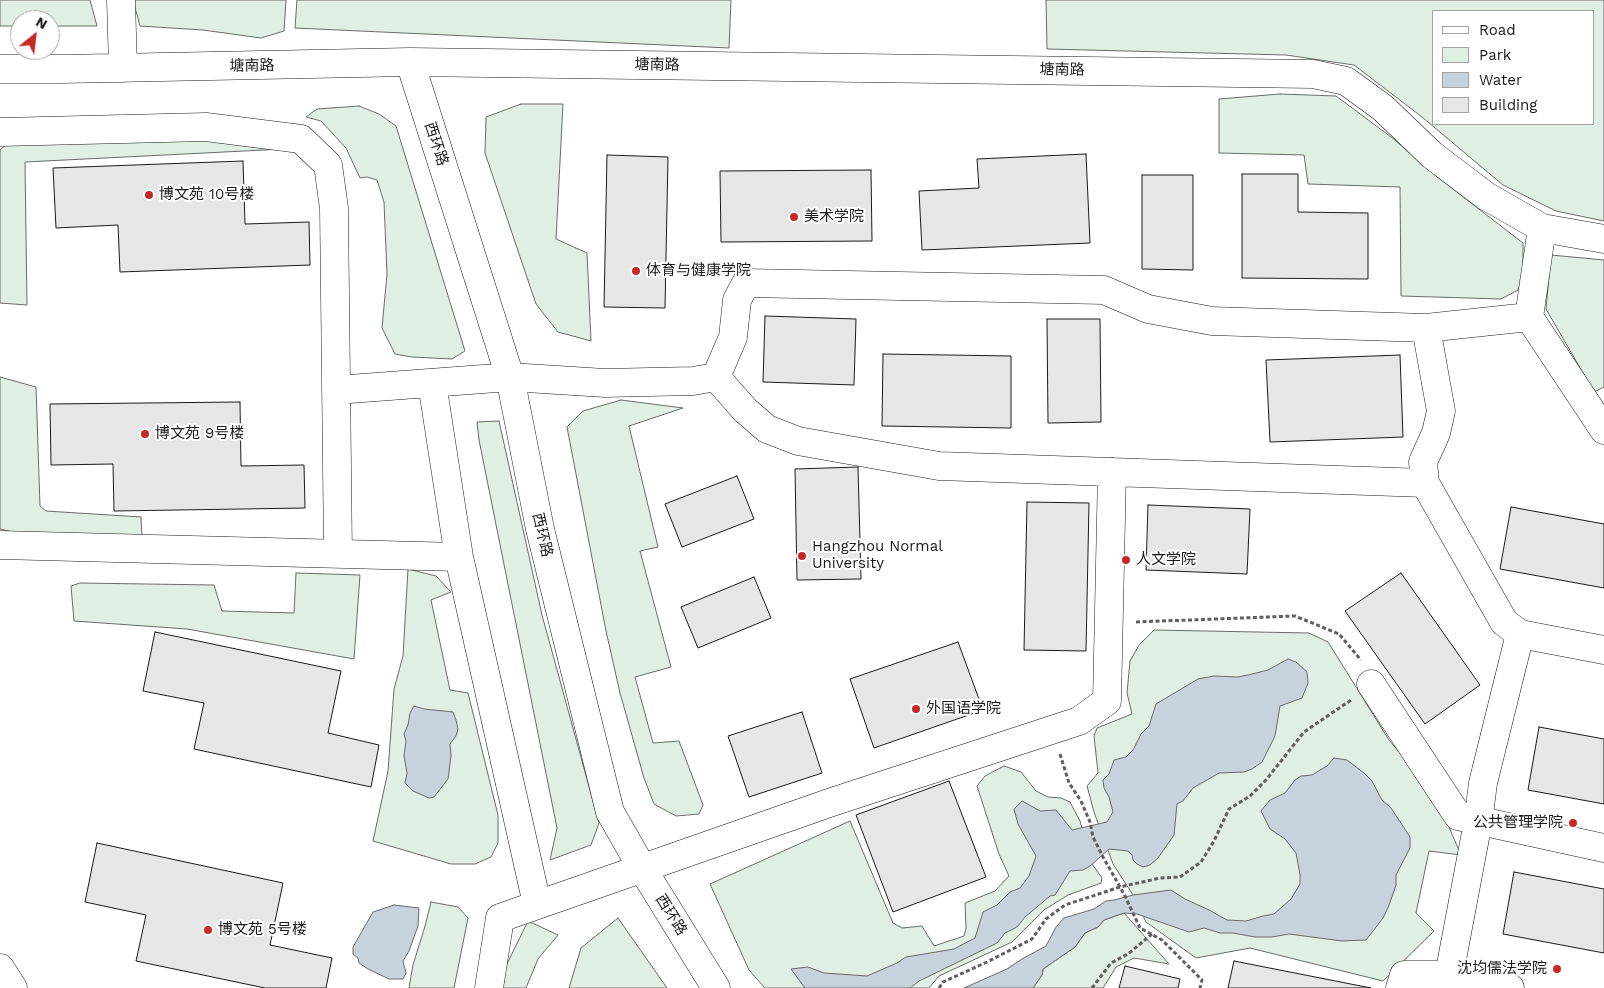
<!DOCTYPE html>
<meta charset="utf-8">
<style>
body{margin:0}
#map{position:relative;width:1604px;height:988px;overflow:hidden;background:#fff;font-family:"Work Sans",sans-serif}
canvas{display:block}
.legend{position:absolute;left:1432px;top:10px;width:162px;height:115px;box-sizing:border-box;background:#fff;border:1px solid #a3a3a3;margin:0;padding:6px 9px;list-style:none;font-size:15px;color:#1a1a1a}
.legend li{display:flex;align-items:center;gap:10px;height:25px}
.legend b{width:25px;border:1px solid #a3a3a3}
.north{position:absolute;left:10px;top:10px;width:50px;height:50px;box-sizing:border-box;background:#fff;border:1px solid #a3a3a3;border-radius:50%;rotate:29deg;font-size:14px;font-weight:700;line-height:20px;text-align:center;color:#1a1a1a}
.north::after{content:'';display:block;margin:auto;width:18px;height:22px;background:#c62828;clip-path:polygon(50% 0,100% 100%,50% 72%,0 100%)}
</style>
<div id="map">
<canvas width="1604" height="988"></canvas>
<ul class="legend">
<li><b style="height:6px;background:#fff"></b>Road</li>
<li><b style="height:14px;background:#e0efe3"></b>Park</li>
<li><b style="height:14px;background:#c6d2dc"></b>Water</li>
<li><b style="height:14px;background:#e6e6e6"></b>Building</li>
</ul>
<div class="north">N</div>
</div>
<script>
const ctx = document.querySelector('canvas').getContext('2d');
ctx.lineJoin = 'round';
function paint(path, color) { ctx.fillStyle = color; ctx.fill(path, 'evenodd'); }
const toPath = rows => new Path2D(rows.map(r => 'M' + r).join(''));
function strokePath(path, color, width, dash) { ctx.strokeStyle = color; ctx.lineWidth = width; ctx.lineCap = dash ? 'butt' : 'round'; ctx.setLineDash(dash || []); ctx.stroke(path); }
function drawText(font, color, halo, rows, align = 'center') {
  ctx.font = font + ' "Work Sans","Noto Sans SC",sans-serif'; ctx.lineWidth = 4; ctx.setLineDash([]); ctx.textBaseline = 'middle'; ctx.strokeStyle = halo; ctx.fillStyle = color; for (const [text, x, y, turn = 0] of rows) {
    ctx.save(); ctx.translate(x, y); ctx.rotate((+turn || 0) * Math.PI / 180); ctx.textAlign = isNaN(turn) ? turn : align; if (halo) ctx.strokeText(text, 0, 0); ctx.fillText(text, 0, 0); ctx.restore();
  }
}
const green = toPath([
 [0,0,90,0,97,26,50,26,50,20,20,20,20,26,0,26,0,0],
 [133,0,286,0,284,31,261,38,203,30,140,26,133,0],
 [297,0,731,0,729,48,295,28,297,0],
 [1046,0,1604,0,1604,221,1556,211,1503,185,1422,117,1354,65,1286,55,1047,49,1046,0],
 [1433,11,1593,11,1593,124,1433,124,1433,11],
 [1280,94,1336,96,1395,140,1436,176,1523,243,1523,276,1518,290,1501,299,1401,296,1400,187,1308,184,1304,155,1219,153,1219,99,1280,94],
 [521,104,563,104,556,239,587,253,591,341,558,332,536,304,485,153,486,117,521,104],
 [359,106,379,114,396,126,465,351,452,359,412,357,395,354,382,328,387,274,384,202,377,180,367,177,360,178,346,148,321,121,306,117,317,109,359,106],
 [224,138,284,149,25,162,27,305,0,303,0,150,9,142,224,138],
 [1551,255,1604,260,1604,387,1594,392,1546,309,1551,255],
 [0,377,36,387,40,506,46,511,141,517,142,537,21,534,0,529,0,377],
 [621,400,683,408,629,426,658,547,640,551,671,667,635,677,653,743,679,741,703,805,699,814,676,816,654,804,644,778,620,693,606,631,567,427,583,411,621,400],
 [499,421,542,615,599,823,591,845,550,860,557,828,479,440,477,422,499,421],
 [408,569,436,576,451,592,431,600,450,690,468,693,498,815,498,843,491,857,475,864,451,864,373,841,388,771,394,689,403,656,408,569],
 [296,573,360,575,354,659,187,629,74,621,71,586,80,583,214,585,222,611,294,613,296,573],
 [1154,630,1309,633,1328,642,1389,740,1406,760,1440,806,1461,855,1429,851,1416,913,1434,931,1383,981,1250,948,1196,958,1146,922,1133,895,1113,864,1094,812,1087,786,1098,773,1094,736,1097,728,1132,714,1127,693,1130,661,1139,645,1154,630],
 [1004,766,1021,772,1036,791,1048,797,1061,798,1070,802,1080,821,1092,864,1102,878,1101,883,1068,895,1044,910,1012,942,939,976,929,988,765,988,749,970,710,884,850,821,893,923,902,928,922,926,934,946,964,936,966,928,965,903,995,891,1009,876,999,854,977,786,985,776,1004,766],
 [431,902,458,907,468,918,454,988,409,988,413,965,425,926,431,902],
 [1124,913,1169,964,1134,958,1116,967,1103,988,1033,988,1042,975,1043,969,1075,947,1085,933,1098,927,1104,920,1124,913],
 [618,918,667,988,569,988,581,948,618,918],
 [528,921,558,935,538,959,526,988,502,988,504,970,528,921]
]);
paint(green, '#e0efe3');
strokePath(green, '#6a6a6a', 1);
const water = toPath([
 [1288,659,1296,662,1307,672,1308,683,1302,698,1280,706,1275,736,1262,762,1252,769,1244,772,1219,773,1193,788,1183,801,1177,804,1174,835,1158,858,1150,865,1143,867,1137,864,1133,860,1132,855,1128,851,1109,849,1090,866,1083,870,1070,871,1055,895,1050,896,1025,917,1017,927,1005,933,997,943,919,981,910,988,805,988,791,969,808,967,824,973,867,976,897,963,906,957,954,949,975,938,983,912,997,905,1010,892,1020,888,1029,876,1036,856,1018,824,1014,809,1022,801,1040,811,1056,810,1072,830,1107,822,1113,812,1109,797,1104,788,1103,780,1109,774,1114,760,1126,757,1133,750,1141,734,1149,726,1156,704,1198,679,1214,676,1238,677,1248,675,1268,670,1288,659],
 [414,706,424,709,453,712,456,720,458,729,456,736,450,744,451,756,448,779,434,797,429,798,413,791,405,783,407,773,404,756,406,741,404,734,408,725,410,713,414,706],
 [1334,758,1347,760,1364,773,1372,781,1382,800,1391,808,1410,837,1410,848,1396,875,1396,885,1388,908,1383,918,1366,940,1342,941,1289,934,1272,937,1255,937,1233,933,1220,933,1204,928,1189,932,1137,914,1124,913,1104,920,1098,927,1085,933,1075,947,1043,969,1042,975,1033,988,964,988,1007,969,1022,959,1046,946,1056,927,1064,918,1094,909,1106,901,1114,900,1133,895,1171,890,1185,899,1209,910,1227,920,1246,921,1263,916,1274,914,1291,899,1300,884,1300,874,1296,853,1285,839,1270,829,1261,811,1270,800,1285,793,1295,780,1301,776,1312,775,1327,766,1334,758],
 [394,905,419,908,418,926,409,951,403,961,406,973,403,979,389,979,368,969,359,963,358,958,353,954,353,947,373,912,394,905]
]);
paint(water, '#c6d2dc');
strokePath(water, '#6a6a6a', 1);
const building = toPath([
 [1086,154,1090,243,922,250,919,191,979,188,977,159,1086,154],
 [607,155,668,157,665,308,604,307,607,155],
 [243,161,245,224,309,222,310,265,120,272,118,225,56,228,53,168,243,161],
 [871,170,872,241,721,242,720,171,871,170],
 [1242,174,1298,174,1298,212,1368,213,1368,279,1242,278,1242,174],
 [1142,175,1193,175,1193,270,1142,269,1142,175],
 [765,316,856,319,854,385,763,382,765,316],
 [1047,319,1100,319,1101,422,1048,423,1047,319],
 [883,354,1011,356,1011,428,882,426,883,354],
 [1400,355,1403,437,1270,442,1266,360,1400,355],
 [240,402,241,466,304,465,305,508,114,511,113,464,51,465,50,404,240,402],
 [858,467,861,579,797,580,795,469,858,467],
 [737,476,754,519,682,547,665,504,737,476],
 [1027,502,1089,503,1086,651,1024,650,1027,502],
 [1148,505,1250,509,1247,574,1146,570,1148,505],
 [1511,507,1604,524,1604,588,1500,569,1511,507],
 [1401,573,1480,685,1425,724,1345,611,1401,573],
 [754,577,771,618,698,648,681,607,754,577],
 [155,632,341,671,328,733,379,745,371,787,194,749,204,703,143,691,155,632],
 [958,642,983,710,874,748,850,679,958,642],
 [802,712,822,773,749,797,728,736,802,712],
 [1539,727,1604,739,1604,804,1528,790,1539,727],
 [949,781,986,877,893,912,856,815,949,781],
 [97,843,283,883,270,945,332,958,326,988,265,988,136,961,146,915,85,902,97,843],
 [1514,872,1604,889,1604,953,1503,934,1514,872],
 [1234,961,1371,988,1228,988,1234,961],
 [1125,966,1180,979,1178,988,1119,988,1125,966]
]);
paint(building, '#e6e6e6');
strokePath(building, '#1a1a1a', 1);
const minor = toPath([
 [121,0,123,68],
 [410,62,510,377,540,529,610,812,642,868,716,988],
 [0,69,62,69,410,62,1313,74,1346,81,1383,108,1432,155,1486,196,1542,228,1604,239],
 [0,132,206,127,301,139,328,165,334,208,338,554],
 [1529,317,1542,228],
 [1426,328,1529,317,1604,430],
 [716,377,745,410,767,429,798,441,939,466,1425,483],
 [432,383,459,557,537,904],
 [336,390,510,377,605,383,693,381,716,377,733,337,737,300,746,283,1104,290,1148,309,1212,321,1426,328,1441,411,1436,433,1423,462,1425,483,1504,622,1520,634,1604,650],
 [0,545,459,557],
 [1371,684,1458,816,1604,848],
 [0,968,13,988],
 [489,988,500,918,832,802,1079,721,1107,701,1112,472],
 [1400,988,1404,975,1449,975],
 [1510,988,1449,975,1478,822,1483,783,1520,634]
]);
strokePath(minor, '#1a1a1a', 29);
strokePath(toPath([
 [1136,622,1295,616,1339,634,1361,660],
 [1060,754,1069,783,1081,801,1090,822,1093,837,1103,857,1124,894,1140,928,1162,940,1202,980,1200,988],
 [939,988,943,982,987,962,1032,939,1046,919,1065,905,1120,887,1160,878,1180,877,1201,862,1214,841,1229,809,1250,796,1266,780,1304,732,1351,700],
 [1092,988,1111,963,1128,954,1152,934]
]), '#5f5f5f', 3, [4, 2.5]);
strokePath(minor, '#fff', 28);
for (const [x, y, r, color] of [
 [149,195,5,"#c62828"],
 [794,217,5,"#c62828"],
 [636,271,5,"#c62828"],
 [145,434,5,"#c62828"],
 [802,556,5,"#c62828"],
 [1126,560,5,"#c62828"],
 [916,709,5,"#c62828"],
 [1573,823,5,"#c62828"],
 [208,930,5,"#c62828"],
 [1557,969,5,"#c62828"]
]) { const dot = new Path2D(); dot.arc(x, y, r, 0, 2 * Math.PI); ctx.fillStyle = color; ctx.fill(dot); strokePath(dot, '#fff', 2); }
drawText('15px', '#1a1a1a', '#fff', [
 ["塘南路",657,65,1],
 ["塘南路",252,66,-1],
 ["塘南路",1062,70,1],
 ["西环路",436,144,72],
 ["西环路",542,535,77],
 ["西环路",671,915,58]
]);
drawText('15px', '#1a1a1a', '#fff', [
 ["博文苑 10号楼",159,195],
 ["美术学院",804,217],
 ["体育与健康学院",646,271],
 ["博文苑 9号楼",155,434],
 ["Hangzhou Normal",812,547],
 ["University",812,564],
 ["人文学院",1136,560],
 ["外国语学院",926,709],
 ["公共管理学院",1563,823,"right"],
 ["博文苑 5号楼",218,930],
 ["沈均儒法学院",1547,969,"right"]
], 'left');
</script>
